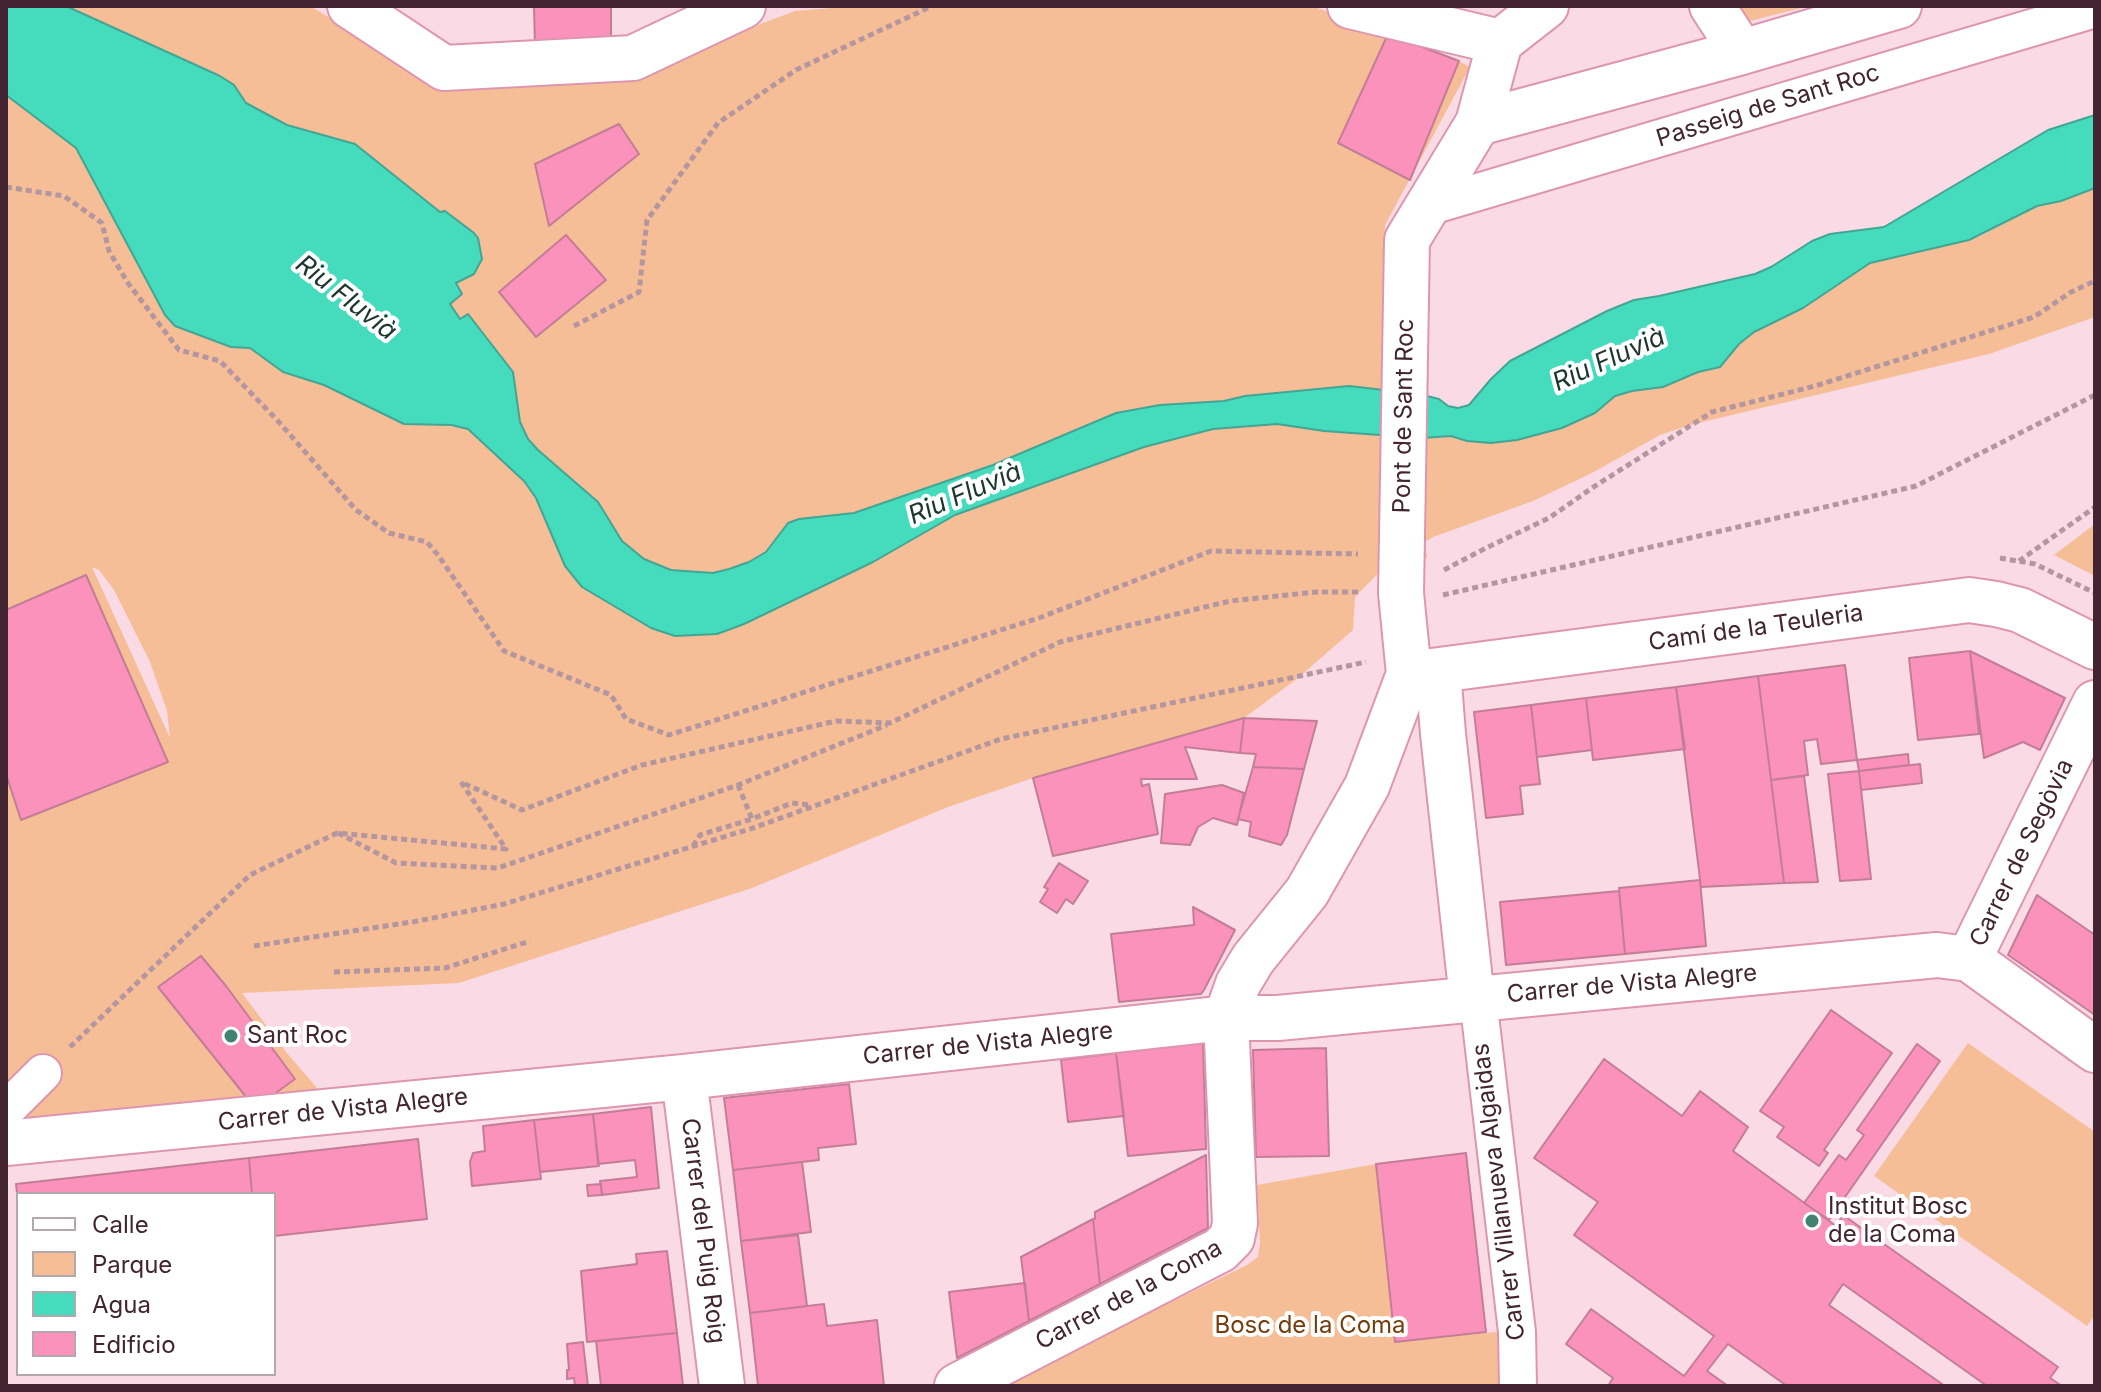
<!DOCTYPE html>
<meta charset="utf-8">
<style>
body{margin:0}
#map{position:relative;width:2101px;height:1392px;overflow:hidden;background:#fadbe5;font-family:Inter,sans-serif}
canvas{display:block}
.frame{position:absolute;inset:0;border:8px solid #422530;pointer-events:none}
.legend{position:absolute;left:16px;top:1192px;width:260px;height:184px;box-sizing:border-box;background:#fff;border:2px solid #b3a8ac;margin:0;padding:10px 14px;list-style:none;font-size:24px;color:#422530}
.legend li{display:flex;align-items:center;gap:16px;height:40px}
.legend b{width:40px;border:2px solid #b3a8ac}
</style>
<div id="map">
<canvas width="2101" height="1392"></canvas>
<div class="frame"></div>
<ul class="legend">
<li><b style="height:10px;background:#fff"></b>Calle</li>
<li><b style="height:22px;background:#f6be97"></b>Parque</li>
<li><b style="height:22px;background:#44dcbd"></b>Agua</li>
<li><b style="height:22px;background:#fb92bb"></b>Edificio</li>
</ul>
</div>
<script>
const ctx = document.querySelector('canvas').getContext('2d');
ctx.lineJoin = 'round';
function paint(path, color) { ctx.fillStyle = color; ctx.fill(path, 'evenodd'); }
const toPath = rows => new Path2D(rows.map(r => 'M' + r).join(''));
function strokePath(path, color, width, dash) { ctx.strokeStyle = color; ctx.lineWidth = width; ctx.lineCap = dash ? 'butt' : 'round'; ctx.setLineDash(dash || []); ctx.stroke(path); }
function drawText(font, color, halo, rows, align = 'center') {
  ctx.font = font + ' Inter,sans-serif'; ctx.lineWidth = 8; ctx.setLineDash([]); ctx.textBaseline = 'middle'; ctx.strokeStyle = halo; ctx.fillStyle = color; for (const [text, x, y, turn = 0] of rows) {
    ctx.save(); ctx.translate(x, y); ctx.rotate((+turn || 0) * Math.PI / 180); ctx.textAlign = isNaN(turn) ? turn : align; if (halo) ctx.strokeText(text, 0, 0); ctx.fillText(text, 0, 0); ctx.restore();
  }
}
paint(toPath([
 [6,6,310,6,419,71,608,81,795,11,857,6,1312,6,1451,57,1470,67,1385,225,1382,416,1121,432,708,600,651,595,290,258,231,347,250,348,283,372,324,385,360,401,433,424,468,429,524,481,536,498,565,566,582,587,651,628,675,636,717,634,744,624,873,562,955,515,1144,447,1213,429,1277,424,1324,431,1422,438,1451,436,1467,441,1595,413,1614,396,1632,391,1663,387,1698,372,1720,367,1739,344,1754,332,1803,308,1870,263,1980,236,2037,206,2061,201,2095,188,2095,317,1989,354,1690,425,1660,435,1590,474,1533,501,1433,537,1425,542,1427,558,1389,562,1355,597,1353,630,1298,678,1244,718,1033,778,948,807,752,888,459,983,242,993,286,1052,329,1102,6,1129],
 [92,567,99,570,114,590,150,662,167,711,170,738],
 [1734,6,1809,6,1742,23],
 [2095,524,2095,576,2054,555],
 [1968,1043,2095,1132,2095,1315,2087,1326,1874,1176],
 [1376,1164,1395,1342,1506,1331,1508,1386,999,1386,1247,1265,1258,1257,1260,1243,1257,1185]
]), '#f6be97');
const water = toPath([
 [6,6,66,6,220,76,234,85,246,103,287,125,355,144,440,212,445,211,474,233,478,238,482,259,474,274,456,283,462,294,450,304,460,319,468,314,513,372,520,422,528,439,538,450,598,502,622,541,644,559,671,570,713,573,729,569,749,562,766,552,788,523,799,519,854,513,993,465,1116,413,1160,405,1224,401,1245,396,1349,386,1419,394,1439,399,1448,406,1458,408,1469,405,1491,379,1510,361,1607,311,1634,300,1659,296,1755,274,1771,267,1812,241,1830,234,1884,227,2048,130,2095,115,2095,188,2061,201,2037,206,1969,240,1870,263,1803,308,1754,332,1739,344,1720,367,1698,372,1663,387,1632,391,1615,396,1595,413,1562,428,1517,440,1491,443,1467,441,1451,436,1422,438,1324,431,1277,424,1213,429,1144,447,955,515,873,562,744,624,717,634,675,636,651,628,582,587,565,566,536,498,524,481,468,429,451,425,404,424,324,385,283,372,250,348,231,347,175,326,165,315,76,148,6,95,6,6]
]);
paint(water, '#44dcbd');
strokePath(water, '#43a593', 2);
const building = toPath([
 [534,6,611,6,611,47,535,47,534,6],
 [1388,34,1459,61,1410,180,1338,143,1388,34],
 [619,124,639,154,549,226,535,164,619,124],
 [566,235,606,280,536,337,499,292,566,235],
 [86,575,168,762,21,820,6,774,6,610,86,575],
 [1970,651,1979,734,1918,740,1909,658,1970,651],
 [1970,651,2065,698,2040,750,2023,742,1984,758,1970,651],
 [1845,665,1857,760,1821,764,1817,739,1804,741,1808,775,1771,780,1758,676,1845,665],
 [1758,676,1784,883,1701,887,1676,687,1758,676],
 [1676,687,1685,749,1593,760,1586,698,1676,687],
 [1586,698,1592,750,1537,757,1531,705,1586,698],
 [1531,705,1540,784,1520,786,1523,814,1486,818,1474,712,1531,705],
 [1244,718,1240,753,1185,747,1197,779,1141,779,1142,786,1149,784,1158,834,1053,856,1033,778,1244,718],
 [1244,718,1317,721,1304,769,1253,767,1256,754,1240,753,1244,718],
 [1908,754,1909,765,1859,771,1857,760,1908,754],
 [1920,764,1922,783,1861,790,1859,771,1920,764],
 [1253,767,1304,769,1287,835,1281,845,1249,836,1251,822,1238,819,1253,767],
 [1859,771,1871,879,1840,881,1828,774,1859,771],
 [1804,776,1818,882,1784,883,1771,780,1804,776],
 [1222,785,1244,793,1237,825,1213,818,1198,827,1190,845,1161,843,1165,794,1222,785],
 [1059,863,1088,881,1073,904,1066,899,1057,913,1040,902,1048,889,1044,887,1059,863],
 [1700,880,1706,946,1625,954,1619,888,1700,880],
 [1619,891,1625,954,1506,965,1500,902,1619,891],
 [2037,895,2095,935,2095,1015,2008,955,2037,895],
 [1193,907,1235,930,1204,990,1201,994,1119,1002,1111,934,1194,925,1193,907],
 [201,956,226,986,295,1079,255,1108,158,987,201,956],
 [1831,1010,1892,1053,1824,1150,1828,1153,1819,1166,1777,1137,1784,1127,1760,1111,1831,1010],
 [1203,1043,1206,1149,1128,1156,1116,1053,1203,1043],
 [1917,1044,1940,1061,1829,1220,1804,1203,1839,1155,1846,1160,1864,1135,1857,1130,1917,1044],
 [1326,1048,1329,1156,1256,1157,1253,1050,1326,1048],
 [1116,1053,1124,1116,1068,1122,1061,1060,1116,1053],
 [1604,1059,1682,1116,1700,1091,1748,1127,1733,1151,1836,1226,1843,1215,2058,1367,2050,1378,2062,1386,1987,1386,1843,1284,1829,1305,1945,1386,1787,1386,1728,1344,1707,1371,1728,1386,1608,1386,1613,1378,1566,1344,1591,1309,1684,1376,1714,1336,1574,1235,1598,1202,1534,1158,1604,1059],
 [849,1084,856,1144,818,1148,819,1160,733,1170,724,1098,849,1084],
 [651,1107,659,1188,602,1195,600,1181,637,1177,635,1160,598,1164,593,1114,651,1107],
 [593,1114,599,1166,540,1172,534,1120,593,1114],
 [534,1120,541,1179,472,1186,470,1162,473,1153,485,1151,483,1126,534,1120],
 [418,1139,427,1219,274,1236,274,1194,252,1194,249,1158,418,1139],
 [1466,1153,1486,1332,1395,1342,1376,1164,1466,1153],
 [1206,1155,1208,1228,1100,1284,1093,1219,1095,1219,1095,1212,1206,1155],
 [249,1158,252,1194,18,1194,18,1203,16,1184,249,1158],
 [802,1162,811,1232,741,1241,733,1170,802,1162],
 [601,1184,602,1195,588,1196,587,1185,601,1184],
 [1093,1219,1100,1284,1029,1321,1021,1257,1093,1219],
 [798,1235,807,1306,750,1313,741,1241,798,1235],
 [667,1251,677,1333,587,1342,581,1271,637,1264,636,1254,667,1251],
 [1025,1283,1029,1321,957,1358,949,1292,1025,1283],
 [824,1304,827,1326,877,1320,884,1386,758,1386,750,1313,824,1304],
 [677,1333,683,1386,601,1386,596,1341,677,1333],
 [583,1342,588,1386,575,1386,574,1378,567,1379,567,1370,569,1370,567,1344,583,1342]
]);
paint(building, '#fb92bb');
strokePath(building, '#c37d97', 2);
const pedestrian = toPath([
 [1441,203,2095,9],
 [1478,998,1517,1332,1518,1386],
 [6,1110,43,1073]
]);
const minor = toPath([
 [350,6,444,68,633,58,743,6],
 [1350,6,1500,42],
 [1712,6,1742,52],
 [1478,123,1742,52,1899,6],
 [1438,671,1443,734,1472,999],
 [1409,674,1969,600,1996,604,2020,610,2095,647],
 [1969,959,2095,703],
 [684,1077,722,1386],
 [6,1143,684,1077,1226,1018,1278,1018,1937,955,1969,959,2095,1050],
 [957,1386,1220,1250,1232,1238,1235,1223,1226,1018,1238,984,1253,959,1307,892,1367,786,1409,674,1401,593,1407,240,1478,123,1500,42,1546,6]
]);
strokePath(pedestrian, '#de96b0', 40);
strokePath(minor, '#de96b0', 48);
strokePath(toPath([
 [6,187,64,196,102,223,109,251,128,283,179,350,220,361,278,421,356,510,389,533,427,542,438,555,504,651,611,695,626,719,669,735,1039,618,1211,551,1358,554],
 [574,326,639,292,647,220,718,123,796,70,932,6],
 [2000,558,2035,564,2095,593],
 [2019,561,2095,507],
 [1444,570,1486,548,1549,518,1595,486,1712,412,1815,386,2034,317,2071,292,2095,281],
 [1443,595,1916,486,2095,395],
 [738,785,752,819,792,803,810,805],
 [338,833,396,863,498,868,738,785,887,725],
 [693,846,700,835,752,819],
 [254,946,412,922,504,904,753,828,1001,739,1366,662],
 [334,972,445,968,530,941],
 [70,1047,250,875,337,833,506,849,461,782,522,810,642,765,836,721,890,723,1060,642,1230,601,1316,592,1359,592]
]), '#b496a0', 5, [6, 4]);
strokePath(pedestrian, '#fff', 36);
strokePath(minor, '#fff', 44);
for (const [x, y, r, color] of [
 [231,1036,8,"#418273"],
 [1812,1221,8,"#418273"]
]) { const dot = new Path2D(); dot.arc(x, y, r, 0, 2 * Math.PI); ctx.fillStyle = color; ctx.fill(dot); strokePath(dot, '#fff', 3); }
drawText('24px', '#422530', '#fff', [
 ["Passeig de Sant Roc",1768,106,-17],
 ["Pont de Sant Roc",1404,416,-89],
 ["Camí de la Teuleria",1756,628,-8],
 ["Carrer de Segòvia",2022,853,-64],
 ["Carrer de Vista Alegre",1632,984,-5],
 ["Carrer de Vista Alegre",988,1044,-6],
 ["Carrer de Vista Alegre",343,1110,-6],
 ["Carrer Villanueva Algaidas",1499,1192,-97],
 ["Carrer del Puig Roig",703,1231,83],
 ["Carrer de la Coma",1129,1295,-28]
]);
drawText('24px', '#422530', '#fff', [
 ["Sant Roc",247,1036],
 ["Institut Bosc",1828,1207],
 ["de la Coma",1828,1235]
], 'left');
drawText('24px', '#763d0a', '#fff', [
 ["Bosc de la Coma",1310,1326]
]);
drawText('italic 26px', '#1e3630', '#fff', [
 ["Riu Fluvià",346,298,38],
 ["Riu Fluvià",1609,360,-24],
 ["Riu Fluvià",965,494,-23]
]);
</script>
